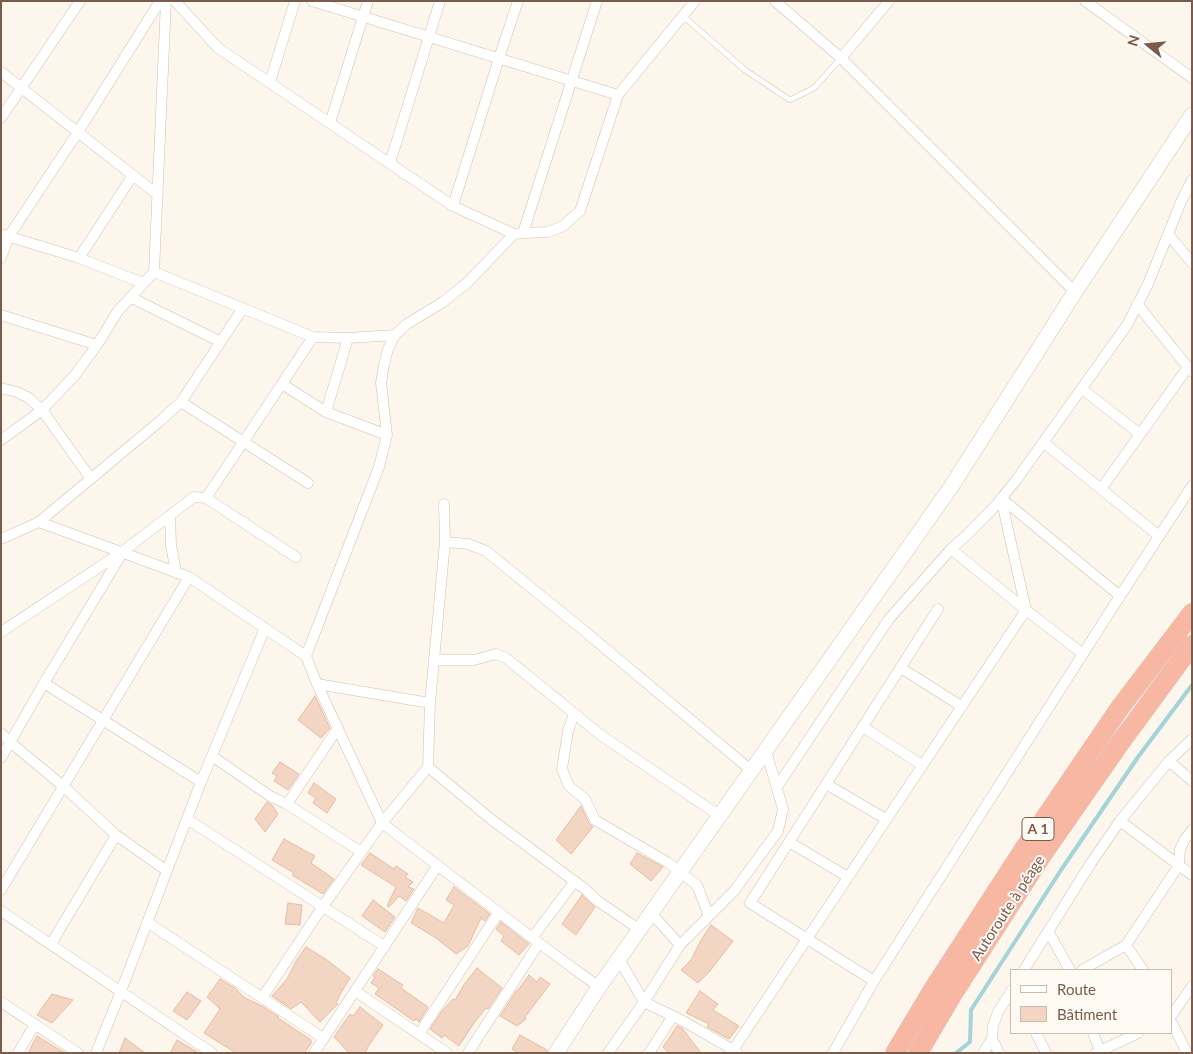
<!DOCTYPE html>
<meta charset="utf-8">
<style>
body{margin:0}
#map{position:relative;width:1193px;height:1054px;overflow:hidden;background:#fdf6ec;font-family:Lato,sans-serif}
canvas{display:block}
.frame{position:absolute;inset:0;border:2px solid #7a5c4d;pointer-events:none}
.legend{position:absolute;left:1010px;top:969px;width:162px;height:65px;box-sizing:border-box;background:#fffaf3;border:1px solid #cabbb1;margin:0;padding:6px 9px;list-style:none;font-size:15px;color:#7a5c4d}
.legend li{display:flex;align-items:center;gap:10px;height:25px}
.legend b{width:25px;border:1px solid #cabbb1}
.north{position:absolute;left:1123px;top:20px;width:50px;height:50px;-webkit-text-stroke:4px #fffaf3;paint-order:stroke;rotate:287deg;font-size:14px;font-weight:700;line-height:20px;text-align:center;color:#7a5c4d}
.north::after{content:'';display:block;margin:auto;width:18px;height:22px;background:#7a5c4d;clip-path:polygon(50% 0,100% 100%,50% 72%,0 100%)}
</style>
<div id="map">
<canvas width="1193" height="1054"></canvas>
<div class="frame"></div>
<ul class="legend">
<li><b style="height:6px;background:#fff"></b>Route</li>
<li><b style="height:14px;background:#f3d5c3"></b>Bâtiment</li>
</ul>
<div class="north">N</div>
</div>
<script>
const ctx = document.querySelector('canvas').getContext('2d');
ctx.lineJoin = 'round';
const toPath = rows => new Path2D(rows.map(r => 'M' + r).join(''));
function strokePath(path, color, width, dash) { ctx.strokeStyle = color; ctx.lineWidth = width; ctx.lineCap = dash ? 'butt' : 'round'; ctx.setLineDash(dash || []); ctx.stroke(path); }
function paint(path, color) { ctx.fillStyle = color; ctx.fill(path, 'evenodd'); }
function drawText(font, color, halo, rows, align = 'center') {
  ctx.font = font + ' Lato,sans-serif'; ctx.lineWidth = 4; ctx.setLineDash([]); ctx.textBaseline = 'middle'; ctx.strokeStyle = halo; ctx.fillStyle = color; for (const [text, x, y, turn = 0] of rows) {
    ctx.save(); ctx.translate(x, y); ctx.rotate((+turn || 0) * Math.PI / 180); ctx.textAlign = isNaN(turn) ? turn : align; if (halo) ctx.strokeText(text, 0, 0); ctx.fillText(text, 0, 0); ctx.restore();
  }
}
strokePath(toPath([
 [956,1053,970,1042,971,1010,1061,870,1138,757,1192,685]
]), '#a5d3da', 4);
const building = toPath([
 [315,696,330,728,321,738,298,720,315,696],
 [280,762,299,774,288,790,274,781,277,776,272,773,280,762],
 [314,783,336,799,327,813,313,803,316,798,308,793,314,783],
 [267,802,272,805,278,814,265,832,255,819,267,802],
 [581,806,589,823,593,827,571,854,556,840,581,806],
 [284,839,315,856,311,863,334,879,323,894,292,875,294,873,272,860,284,839],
 [370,853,394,869,396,866,408,874,405,877,413,882,408,887,414,889,406,901,399,896,389,907,387,906,396,887,361,865,370,853],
 [637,853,663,867,651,881,630,864,637,853],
 [454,887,490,914,485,921,481,918,468,946,456,954,436,938,411,923,418,908,444,923,454,905,446,900,454,887],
 [582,895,595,907,576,935,562,924,582,895],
 [373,900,395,917,385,932,362,916,373,900],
 [288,903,302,905,300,925,285,924,288,903],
 [501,922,529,944,519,955,501,941,504,936,496,929,501,922],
 [711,925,733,941,710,971,698,983,681,970,691,960,701,940,711,925],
 [306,947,327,960,350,978,342,991,336,1003,338,1004,320,1022,301,1002,291,1009,272,996,287,979,296,961,306,947],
 [477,968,502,988,488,1009,486,1008,474,1023,459,1046,444,1035,442,1038,430,1029,442,1011,453,999,455,1000,465,983,477,968],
 [378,969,403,985,401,988,428,1007,419,1022,416,1019,414,1021,375,994,379,988,371,983,375,977,373,976,378,969],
 [529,975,537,982,540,977,550,984,525,1017,526,1019,517,1026,500,1016,517,990,518,990,529,975],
 [220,979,235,988,245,998,262,1006,279,1017,278,1018,311,1040,311,1044,304,1053,236,1053,204,1033,220,1009,207,997,220,979],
 [700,991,718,1004,713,1010,739,1026,729,1039,707,1027,709,1024,686,1013,700,991],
 [187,992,201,1001,187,1020,173,1011,187,992],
 [52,994,73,1000,52,1023,37,1015,52,994],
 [360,1007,383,1025,369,1045,365,1053,349,1053,334,1037,350,1014,353,1016,360,1007],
 [677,1026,682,1028,701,1053,669,1053,663,1047,677,1026],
 [520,1035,547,1050,547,1053,518,1053,512,1049,520,1035],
 [37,1036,65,1053,28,1053,37,1036],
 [125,1038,145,1053,119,1053,125,1038],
 [177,1040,199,1053,170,1053,177,1040]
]);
paint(building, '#f3d5c3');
strokePath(building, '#e6bba3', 1);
const lane = toPath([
 [683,16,745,70,790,100,814,88,841,58]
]);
const street = toPath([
 [175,1,218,48,453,206,514,234],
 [312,1,618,95],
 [775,1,841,58,1075,292],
 [1085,1,1192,78],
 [841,58,889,1],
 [1,72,158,195],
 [270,82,295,1],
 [1,118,80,1],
 [330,123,368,1],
 [390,163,440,1],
 [453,206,499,58,518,1],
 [523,233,597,1],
 [1,234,79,258,143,283],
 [1168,234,1192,263],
 [1,258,9,236,78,132,160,1],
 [79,258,133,175],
 [154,272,313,337,348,338,395,335],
 [130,297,221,342],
 [1137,304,1191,371],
 [1,315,97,345],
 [282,384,326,412,387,435],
 [1,388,17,392,29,398,42,410,91,479],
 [1082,389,1140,434],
 [181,402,243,308],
 [326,412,348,338],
 [1,440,42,410,75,375,97,345,118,311,154,272,166,1],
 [1043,442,1159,536],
 [1101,489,1188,367],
 [206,498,313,337],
 [1001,498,1120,596],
 [170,515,171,545,176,573],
 [39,522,189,577,306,656,317,684,382,823,539,943,599,987],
 [1,539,39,522,160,421,181,402,308,483],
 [445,542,468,544,486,551,582,629,752,771],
 [951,549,1026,610,1083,654],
 [1,632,122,552,194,497,206,498,296,557],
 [306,656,379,467,387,435,381,383,384,365,388,349,395,335,407,324,443,302,467,283,514,234,523,233,548,232,563,226,580,211,618,95,695,1],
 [434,660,474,660,496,654,506,658,602,736,720,816],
 [901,668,961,706],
 [44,683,201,782],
 [317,684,430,703],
 [574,714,568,731,562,769,569,786,585,799,595,820,667,862,697,885,709,916],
 [863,727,922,765],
 [1,733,10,742,63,786,116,835,167,871],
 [212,756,270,796,287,804,361,852],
 [1,758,44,683,121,555],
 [1169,761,1192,781],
 [428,767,492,820,585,889,598,901,640,930],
 [826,784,886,819],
 [777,787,889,619,951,549,969,533,997,504,1017,479,1127,325,1148,284,1181,202,1192,180],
 [287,804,338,728],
 [187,819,384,946],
 [1120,821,1192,875],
 [789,842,848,877],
 [1,890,189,577],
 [1,911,212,1053],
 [652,914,680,945],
 [147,922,323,1038],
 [1048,931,1070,970],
 [532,938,575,881],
 [51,944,116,835],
 [1126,945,1179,865,1180,849,1185,839,1192,830],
 [619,959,644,1002,683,1021,737,1052],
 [1024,970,1091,863,1120,821,1169,761,1192,739],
 [1082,970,1126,945,1143,970],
 [874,981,750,903,938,609],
 [355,991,447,1053],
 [262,998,323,906,382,823,428,767,430,703,445,542,444,504],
 [1,1002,78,1053],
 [1172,1015,1192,986],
 [1172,1023,1187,1053],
 [1036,1033,1046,1053],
 [1093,1033,1100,1051],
 [419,1034,499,912],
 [992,1039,999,1053],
 [18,1053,35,1024],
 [96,1053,121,991,201,782,265,628],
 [314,1053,438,865],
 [468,1053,539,943],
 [608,1053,644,1002,680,945,734,891,778,831,783,809,766,751],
 [649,1053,673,1016],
 [731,1053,1026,610,1001,498],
 [833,1053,874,981,1120,596,1192,486],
 [983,1053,992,1039,993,1026,998,1012,1012,990],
 [1096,1053,1138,1033]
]);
const secondary = toPath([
 [556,1053,599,987,951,487,1075,292,1192,115]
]);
const highway = toPath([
 [895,1053,934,988,1024,849,1119,709,1192,613],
 [918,1053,954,992,1042,855,1120,743,1192,645]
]);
strokePath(lane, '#d1beb0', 6);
strokePath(street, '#d1beb0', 11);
strokePath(secondary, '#d6c0b0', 16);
strokePath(highway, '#dad1cd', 20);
strokePath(lane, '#fff', 5);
strokePath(street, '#fff', 10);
strokePath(secondary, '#fff', 15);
strokePath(highway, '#f7b7a3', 19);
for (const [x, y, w] of [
 [1038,829,32]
]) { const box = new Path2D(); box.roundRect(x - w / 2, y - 11.5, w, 23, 4); ctx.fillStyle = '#fffaf3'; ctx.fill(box); strokePath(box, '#7a5c4d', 1); }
drawText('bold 14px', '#7a5c4d', null, [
 ["A 1",1038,829]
]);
drawText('15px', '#7a5c4d', '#fffaf3', [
 ["Autoroute à péage",1008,908,-57]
]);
</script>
